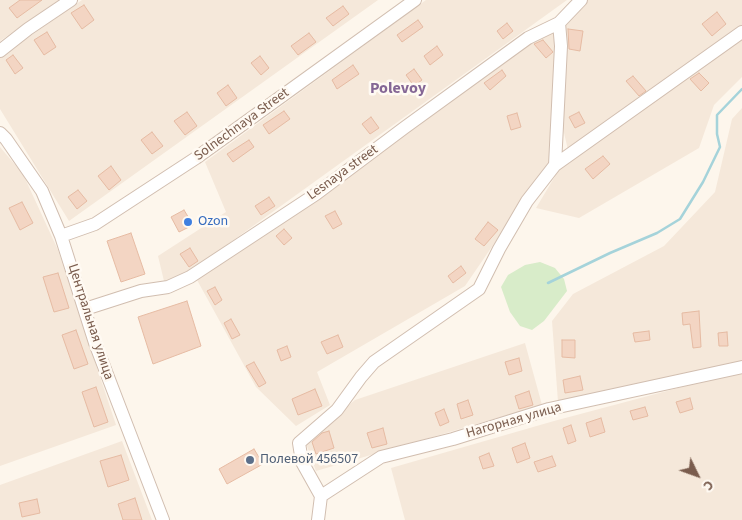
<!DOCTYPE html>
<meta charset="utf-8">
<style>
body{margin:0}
#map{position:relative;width:742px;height:520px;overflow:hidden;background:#fdf6ec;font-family:"Source Sans 3",sans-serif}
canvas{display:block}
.north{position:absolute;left:672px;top:450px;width:50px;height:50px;-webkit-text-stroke:4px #fffaf3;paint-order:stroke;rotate:132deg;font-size:14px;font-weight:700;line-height:20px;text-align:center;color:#7a5c4d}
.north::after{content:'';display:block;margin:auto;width:18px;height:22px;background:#7a5c4d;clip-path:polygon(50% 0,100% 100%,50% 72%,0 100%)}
</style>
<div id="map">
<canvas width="742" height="520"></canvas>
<div class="north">С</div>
</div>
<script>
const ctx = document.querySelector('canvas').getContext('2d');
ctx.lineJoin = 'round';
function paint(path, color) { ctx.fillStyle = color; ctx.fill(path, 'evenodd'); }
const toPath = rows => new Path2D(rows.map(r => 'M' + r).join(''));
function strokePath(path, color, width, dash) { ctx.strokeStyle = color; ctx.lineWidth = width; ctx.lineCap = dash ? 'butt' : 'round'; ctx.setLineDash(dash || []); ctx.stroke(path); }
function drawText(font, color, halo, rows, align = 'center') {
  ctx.font = font + ' "Source Sans 3",sans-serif'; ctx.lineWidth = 5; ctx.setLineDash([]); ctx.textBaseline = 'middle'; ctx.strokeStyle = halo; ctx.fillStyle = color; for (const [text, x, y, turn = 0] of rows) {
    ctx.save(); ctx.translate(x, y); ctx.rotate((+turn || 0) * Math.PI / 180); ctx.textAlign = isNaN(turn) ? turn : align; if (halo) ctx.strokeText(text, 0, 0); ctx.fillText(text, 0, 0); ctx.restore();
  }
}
paint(toPath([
 [0,0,59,0,0,41],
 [82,0,378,0,69,221,0,109,0,57],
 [426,0,567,0,185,275,164,281,158,256,226,212,205,162],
 [587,0,742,0,742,26,568,150,561,120,563,26],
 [556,33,552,159,465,286,317,372,330,405,296,426,256,387,197,280,542,34],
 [742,38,742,77,714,105,699,148,579,218,536,208,560,168],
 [742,108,742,361,558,402,552,321,573,294,664,246,715,192,732,119],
 [0,147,23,174,58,250,116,425,0,466],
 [525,343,542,405,316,471,305,441,355,400],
 [742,371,742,520,405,520,391,468,554,421],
 [122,441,152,520,0,520,0,485]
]), '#f5e8da');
paint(toPath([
 [540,262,555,268,564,279,567,291,544,321,532,330,520,326,510,312,501,287,508,275,525,265]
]), '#d8ecc9');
strokePath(toPath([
 [548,283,610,253,657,233,680,219,703,182,720,147,717,134,717,115,742,89]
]), '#a5d3da', 2.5);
const building = toPath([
 [20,0,42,0,17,18,9,8,20,0],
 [84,5,94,20,82,29,71,13,84,5],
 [343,6,349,14,333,26,326,18,343,6],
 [717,12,726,24,712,36,702,24,717,12],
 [418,20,423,27,402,42,397,35,418,20],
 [507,23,513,31,503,39,497,31,507,23],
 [568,29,583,31,580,51,569,49,568,29],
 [47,32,56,47,44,55,34,40,47,32],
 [309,33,316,42,298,55,291,46,309,33],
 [543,40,553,52,546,58,534,44,543,40],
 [437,46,443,55,430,65,424,56,437,46],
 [13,55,23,68,15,74,6,60,13,55],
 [260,56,269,68,261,75,251,63,260,56],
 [353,65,359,74,337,89,332,80,353,65],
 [414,69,422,80,414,86,406,75,414,69],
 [502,70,506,76,490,90,484,83,502,70],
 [699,73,709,83,701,91,690,79,699,73],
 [633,76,646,91,639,96,626,81,633,76],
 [228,85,237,98,226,106,217,93,228,85],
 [284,111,290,119,269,134,263,125,284,111],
 [187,112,197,126,185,135,174,121,187,112],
 [579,112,585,123,575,128,569,117,579,112],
 [517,113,521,127,511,130,507,116,517,113],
 [371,117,379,128,370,134,362,124,371,117],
 [152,132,163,146,152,154,141,140,152,132],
 [249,140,254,147,233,162,227,154,249,140],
 [603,156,610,164,593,179,585,169,603,156],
 [111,166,121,180,109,190,98,176,111,166],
 [78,190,87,201,77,209,68,197,78,190],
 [269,197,275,206,261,215,255,206,269,197],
 [22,202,33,223,20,230,9,208,22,202],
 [184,210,193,225,179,232,171,217,184,210],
 [335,211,342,224,333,229,325,216,335,211],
 [488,222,498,230,484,246,475,239,488,222],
 [284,229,292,238,284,245,276,236,284,229],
 [131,233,145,274,121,282,107,241,131,233],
 [190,248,198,261,189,267,180,254,190,248],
 [461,266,466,273,453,283,448,276,461,266],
 [58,273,69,308,54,312,43,277,58,273],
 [215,287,222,300,215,305,207,291,215,287],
 [187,301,201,346,153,364,138,317,187,301],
 [699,311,701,347,693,348,690,324,683,325,682,313,699,311],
 [231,319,240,335,232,339,224,323,231,319],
 [76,330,88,364,74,369,62,335,76,330],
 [649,331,650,340,635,342,633,333,649,331],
 [727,332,728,346,719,346,718,333,727,332],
 [338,335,343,347,327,354,321,342,338,335],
 [562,340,575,340,575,358,562,357,562,340],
 [287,346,291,357,281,361,277,350,287,346],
 [519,358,522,371,509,375,505,362,519,358],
 [254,362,266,383,259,387,246,366,254,362],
 [580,376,583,390,565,393,563,380,580,376],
 [96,387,108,422,94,427,82,392,96,387],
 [315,389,322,406,298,415,292,399,315,389],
 [529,391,533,405,519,409,515,396,529,391],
 [690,398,693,409,680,413,676,402,690,398],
 [468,400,473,415,461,419,457,404,468,400],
 [645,407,648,416,633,420,630,411,645,407],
 [444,409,449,422,440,426,435,413,444,409],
 [601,418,605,432,590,437,586,423,601,418],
 [571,425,576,441,568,444,563,428,571,425],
 [383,428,387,444,372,448,367,433,383,428],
 [329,431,334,448,316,454,312,442,322,433,329,431],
 [525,443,530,458,517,463,512,448,525,443],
 [254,449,263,464,227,484,219,469,254,449],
 [489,453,494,466,483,469,479,457,489,453],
 [121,455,129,480,108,487,100,461,121,455],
 [552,456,556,466,538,472,534,462,552,456],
 [135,498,142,520,123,520,118,504,135,498],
 [37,499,40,513,22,517,19,503,37,499]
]);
paint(building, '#f3d5c3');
strokePath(building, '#e6bba3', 1);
const minor = toPath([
 [0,51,28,29,71,0],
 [0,133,6,139,42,191,61,236,95,343,163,520],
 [555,165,561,46,559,23],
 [61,236,95,224,196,158,415,0],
 [85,309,141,291,168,287,190,277,316,194,404,128,528,38,559,23,581,0],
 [321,496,302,462,299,443,337,410,361,377,374,362,479,289,499,249,527,201,555,165,742,32],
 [318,520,321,496,381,457,453,439,549,409,742,367]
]);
strokePath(minor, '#d1beb0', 14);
strokePath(minor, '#fff', 12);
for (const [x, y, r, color] of [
 [188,222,5,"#3f7fe0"],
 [250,460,5,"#5c6f8a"]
]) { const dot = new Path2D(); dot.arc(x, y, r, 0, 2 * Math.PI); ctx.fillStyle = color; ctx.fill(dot); strokePath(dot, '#fffaf3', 2); }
drawText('14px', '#7a5c4d', '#fffaf3', [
 ["Solnechnaya Street",242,125,-36],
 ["Lesnaya street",343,173,-36],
 ["Центральная улица",90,322,72],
 ["Нагорная улица",514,421,-16]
]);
drawText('14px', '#366cbe', '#fffaf3', [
 ["Ozon",198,222]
], 'left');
drawText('14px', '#4e5e75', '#fffaf3', [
 ["Полевой 456507",260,460]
], 'left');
drawText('bold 16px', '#846695', '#fffaf3', [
 ["Polevoy",398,89]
]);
</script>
